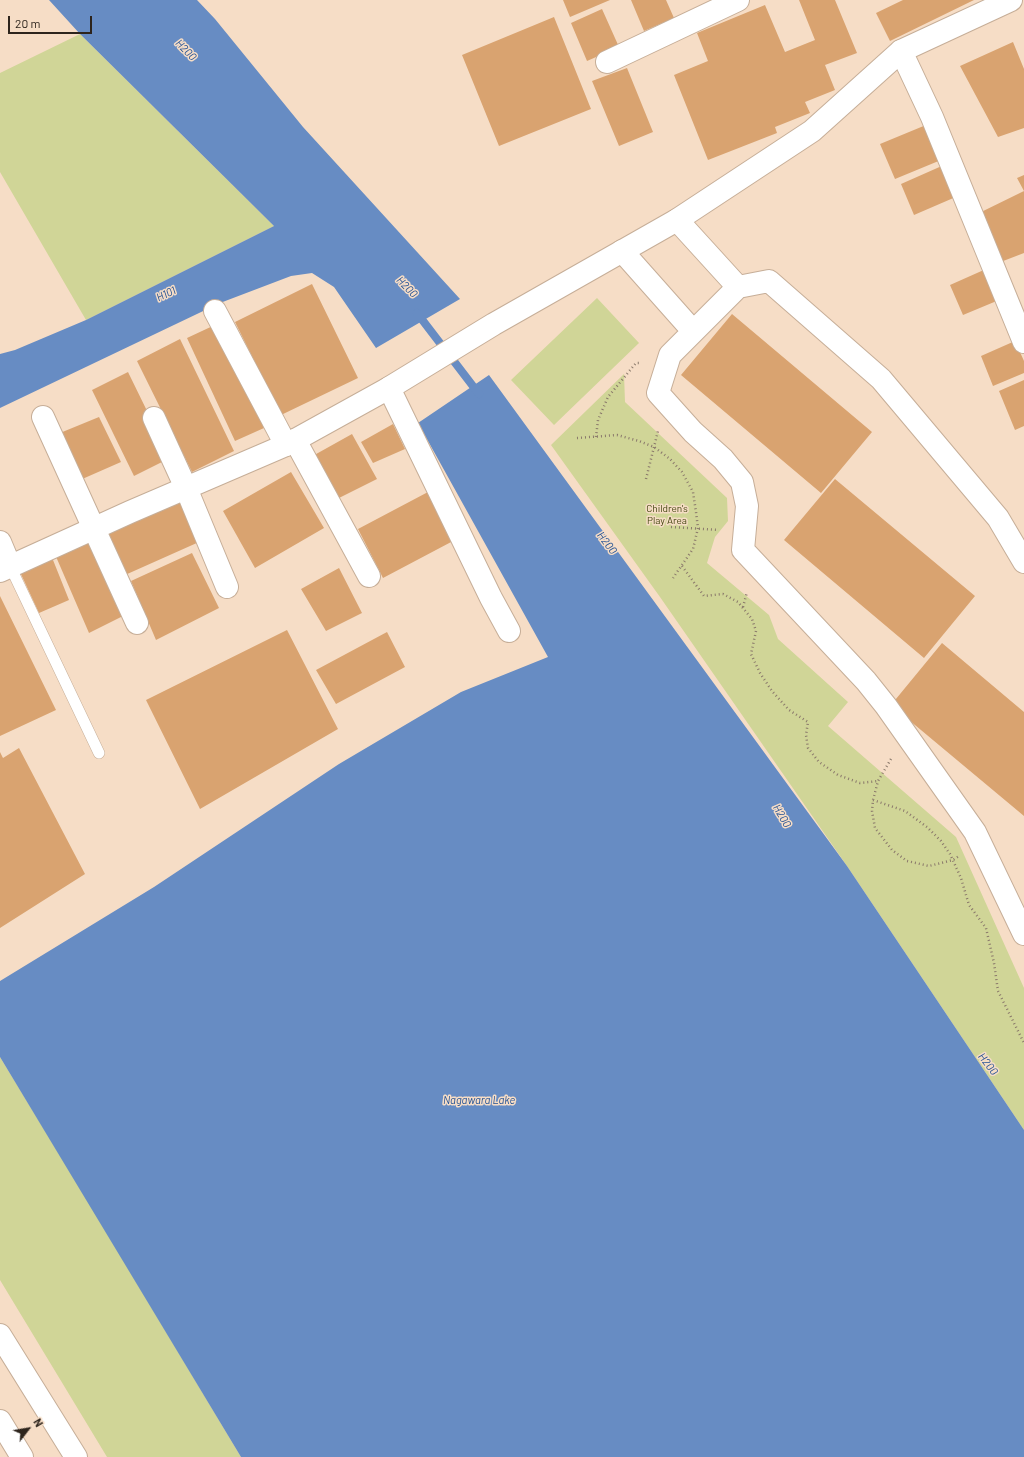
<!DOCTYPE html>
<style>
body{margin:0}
#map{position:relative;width:1024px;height:1457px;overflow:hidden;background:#f6ddc6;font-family:Barlow,sans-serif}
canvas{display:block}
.north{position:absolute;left:8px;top:1409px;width:40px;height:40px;-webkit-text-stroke:3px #f6ddc6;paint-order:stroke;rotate:59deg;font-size:11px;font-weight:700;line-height:16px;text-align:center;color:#2d241c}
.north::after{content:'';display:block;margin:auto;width:14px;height:18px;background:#2d241c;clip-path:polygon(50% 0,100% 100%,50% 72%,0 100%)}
.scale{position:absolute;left:8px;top:16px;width:84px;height:18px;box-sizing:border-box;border:2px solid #2d241c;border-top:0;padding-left:5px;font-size:12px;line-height:14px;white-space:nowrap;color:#2d241c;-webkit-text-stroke:3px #f6ddc6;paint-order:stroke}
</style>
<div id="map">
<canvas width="1024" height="1457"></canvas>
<div class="north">N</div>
<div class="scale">20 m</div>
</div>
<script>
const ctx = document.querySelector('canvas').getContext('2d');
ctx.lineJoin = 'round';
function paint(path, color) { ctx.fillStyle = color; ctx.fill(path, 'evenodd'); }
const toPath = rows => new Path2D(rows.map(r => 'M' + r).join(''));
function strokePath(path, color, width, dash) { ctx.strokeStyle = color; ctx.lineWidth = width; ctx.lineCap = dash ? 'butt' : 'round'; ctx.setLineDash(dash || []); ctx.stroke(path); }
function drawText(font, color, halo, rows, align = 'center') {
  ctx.font = font + ' Barlow,sans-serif'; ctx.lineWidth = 3; ctx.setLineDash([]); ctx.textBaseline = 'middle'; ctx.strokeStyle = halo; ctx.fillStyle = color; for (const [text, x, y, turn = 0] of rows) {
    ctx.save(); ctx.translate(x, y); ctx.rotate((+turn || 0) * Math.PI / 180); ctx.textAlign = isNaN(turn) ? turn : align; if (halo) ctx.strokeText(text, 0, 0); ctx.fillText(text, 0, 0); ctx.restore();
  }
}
paint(toPath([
 [80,34,274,226,86,320,0,172,0,73],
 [597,298,639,343,554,425,511,380],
 [624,374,625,402,727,498,728,521,715,537,707,563,769,615,778,639,848,702,828,726,956,837,1024,988,1024,1130,847,866,660,597,551,445],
 [0,1057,92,1208,241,1457,107,1457,0,1280]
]), '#d0d597');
paint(toPath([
 [49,0,197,0,215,19,303,127,460,299,376,348,334,287,312,273,291,276,220,303,0,408,0,354,15,350,86,320,274,226,80,34],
 [489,375,847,866,1024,1130,1024,1457,241,1457,0,1057,0,981,154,887,339,764,461,692,548,657,418,423]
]), '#678cc3');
strokePath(toPath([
 [417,313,479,394]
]), '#678cc3', 8);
paint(toPath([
 [563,0,610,0,570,17],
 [631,0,666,0,674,18,644,31],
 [799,0,835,0,857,53,825,65,835,90,805,102,810,113,775,127,777,133,708,160,674,75,708,61,697,33,765,5,785,52,815,40],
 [903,0,974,0,890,41,876,13],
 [602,9,619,47,587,61,571,23],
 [554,17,591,109,499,146,462,55],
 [1013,42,1024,69,1024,128,998,137,960,66],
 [627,68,653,132,619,146,592,81],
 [926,125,941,160,895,179,880,144],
 [944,165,958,196,914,215,901,184],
 [1024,175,1024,253,998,263,973,216,1024,191,1017,178],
 [986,269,999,300,963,315,950,285],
 [312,284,358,378,281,415,235,322],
 [732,314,872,432,821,493,681,375],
 [217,324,264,428,235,441,187,338],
 [180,339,234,451,192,472,137,361],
 [1015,341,1024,361,1024,373,993,386,981,356],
 [128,372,170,458,134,476,92,390],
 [1024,380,1024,426,1015,430,999,391],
 [99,417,121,462,80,480,60,433],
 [393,424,405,449,373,463,361,442],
 [352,434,377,479,335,500,309,458],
 [291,472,324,528,255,568,223,511],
 [835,479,975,596,924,658,784,540],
 [428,492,453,541,383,578,358,529],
 [181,497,199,542,125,575,106,529],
 [88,538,123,616,89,633,54,552],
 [192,553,219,608,156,640,131,581],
 [51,555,69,600,39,613,20,572],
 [339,568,362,613,326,631,301,589],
 [0,596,56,710,0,736],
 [287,630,338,729,200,809,146,700],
 [387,632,405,667,336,704,316,670],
 [942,643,1024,712,1024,816,891,705],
 [19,748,85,874,0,928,0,752,3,758]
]), '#d9a370');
const lane = toPath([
 [10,566,99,753]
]);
const street = toPath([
 [901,51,932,117,1024,342],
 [607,62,738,0],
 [677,220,738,287],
 [622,251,693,331],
 [215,311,286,445],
 [389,388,491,598,509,631],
 [43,417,137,623],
 [154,418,186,488,227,587],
 [295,440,369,576],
 [0,542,10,566],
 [1024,562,998,518,881,379,769,281,738,287,670,355,658,393,693,432,723,459,742,482,747,506,743,550,866,681,886,706,975,832,1024,934]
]);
const secondary = toPath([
 [0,571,130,512,286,445,389,388,494,324,677,220,812,131,901,51,1011,0],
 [0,1335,76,1457]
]);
const highway = toPath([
 [0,1421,22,1457]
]);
strokePath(lane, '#c6ae98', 12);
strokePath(street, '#c6ae98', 24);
strokePath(secondary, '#c6ae98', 24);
strokePath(highway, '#c6ae98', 24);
strokePath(toPath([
 [596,437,598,420,608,397,636,363,640,363],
 [577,438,617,435,639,441,654,447,670,459,682,472,693,492,696,512,698,528,693,549,673,578],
 [646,479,658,431],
 [671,527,718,530],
 [682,566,704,596,723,594,738,602,752,619,756,631,751,654,760,673,772,691,789,710,808,722,806,735,808,748,819,762,838,775,860,783,878,781],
 [743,607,747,592],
 [891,759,878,781,873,800,872,811,875,828,892,850,907,861,929,866,953,860,959,856],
 [873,800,905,811,927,827,941,841,950,854,961,878,969,905,986,928,994,963,998,991,1024,1043]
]), '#8a796b', 2.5, [1, 3]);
strokePath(lane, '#fff', 11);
strokePath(street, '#fff', 22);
strokePath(secondary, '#fff', 22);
strokePath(highway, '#fff', 22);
drawText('10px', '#464913', '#f6ddc6', [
 ["Children's",667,509],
 ["Play Area",667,521]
]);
drawText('italic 11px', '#225195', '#f6ddc6', [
 ["H200",186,50,46],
 ["H200",407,287,46],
 ["H101",166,294,-25],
 ["H200",607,543,53],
 ["H200",782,816,59],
 ["H200",988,1064,52],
 ["Nagawara Lake",479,1100]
]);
</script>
